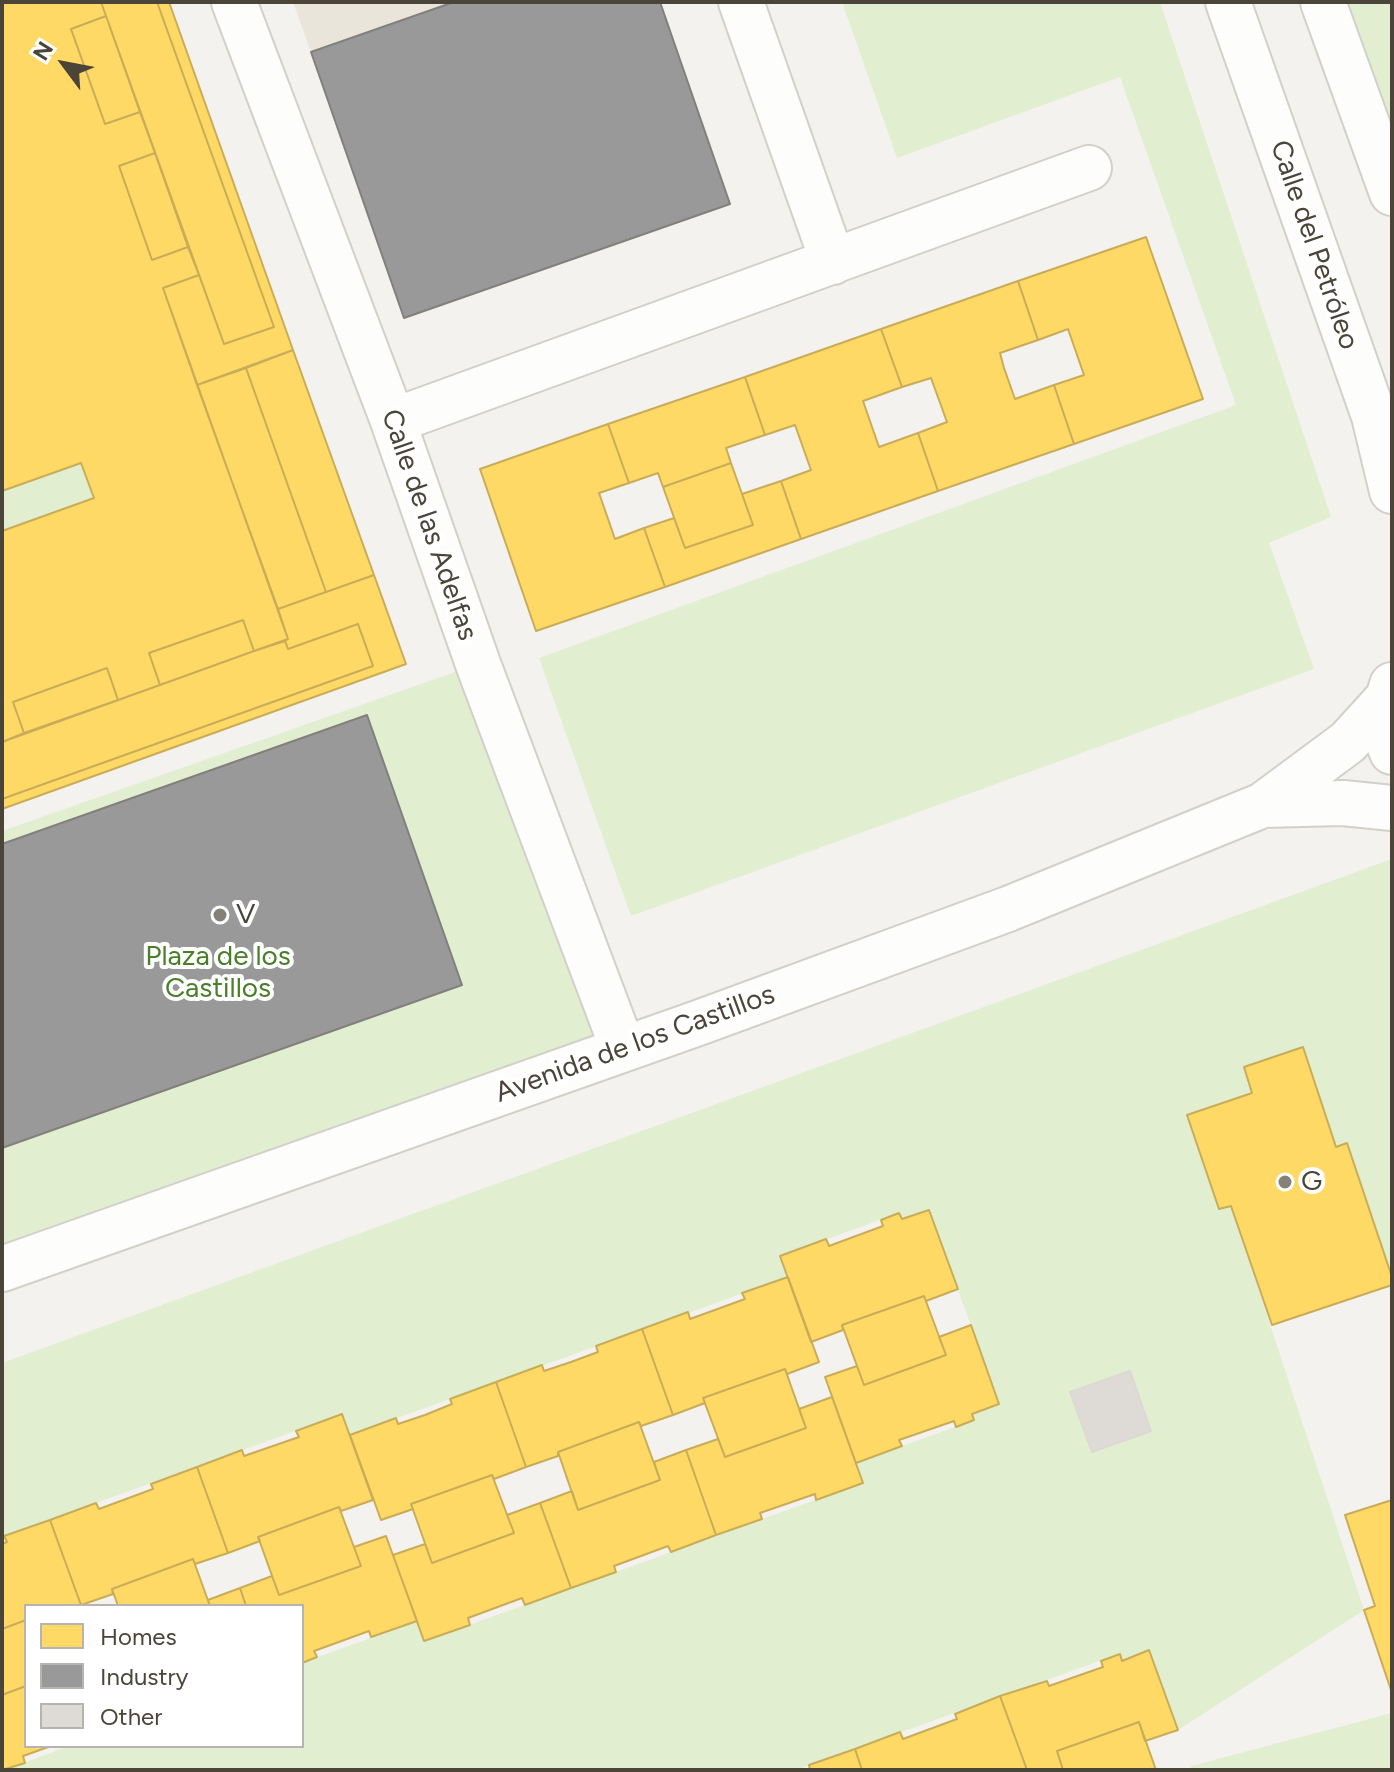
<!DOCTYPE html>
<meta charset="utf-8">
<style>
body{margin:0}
#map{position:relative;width:1394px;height:1772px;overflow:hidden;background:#f4f2ee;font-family:Figtree,sans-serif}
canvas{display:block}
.frame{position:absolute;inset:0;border:4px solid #4b4439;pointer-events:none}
.legend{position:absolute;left:24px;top:1604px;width:280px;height:144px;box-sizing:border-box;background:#fff;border:2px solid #b7b4b0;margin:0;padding:10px 14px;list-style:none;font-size:24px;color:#4b4439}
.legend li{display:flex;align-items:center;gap:16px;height:40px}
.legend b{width:40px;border:2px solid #b7b4b0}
.north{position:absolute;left:24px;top:24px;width:80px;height:80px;-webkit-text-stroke:6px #fff;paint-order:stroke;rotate:302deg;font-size:22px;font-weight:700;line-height:32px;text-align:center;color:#4b4439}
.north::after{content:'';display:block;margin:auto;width:28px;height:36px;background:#4b4439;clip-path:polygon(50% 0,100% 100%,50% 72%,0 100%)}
</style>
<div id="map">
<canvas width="1394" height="1772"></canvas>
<div class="frame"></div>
<ul class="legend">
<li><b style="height:22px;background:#ffd966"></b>Homes</li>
<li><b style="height:22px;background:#999"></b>Industry</li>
<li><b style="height:22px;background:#dedbd6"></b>Other</li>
</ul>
<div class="north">N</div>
</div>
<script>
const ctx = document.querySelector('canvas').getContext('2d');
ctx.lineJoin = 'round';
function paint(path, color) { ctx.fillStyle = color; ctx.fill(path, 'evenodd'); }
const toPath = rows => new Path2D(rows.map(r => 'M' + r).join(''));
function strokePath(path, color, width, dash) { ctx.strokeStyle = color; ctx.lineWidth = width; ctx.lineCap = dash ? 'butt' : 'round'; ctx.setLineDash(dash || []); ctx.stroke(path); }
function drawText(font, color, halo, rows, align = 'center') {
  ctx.font = font + ' Figtree,sans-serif'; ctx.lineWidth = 8; ctx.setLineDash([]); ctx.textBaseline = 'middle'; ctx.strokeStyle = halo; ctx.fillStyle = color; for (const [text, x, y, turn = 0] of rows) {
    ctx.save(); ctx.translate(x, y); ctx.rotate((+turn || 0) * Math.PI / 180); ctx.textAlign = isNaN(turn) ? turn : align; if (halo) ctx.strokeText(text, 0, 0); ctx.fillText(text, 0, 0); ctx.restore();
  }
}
paint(toPath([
 [293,2,454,2,311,52]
]), '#eae5da');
paint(toPath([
 [842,2,1160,2,1331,517,1269,543,1314,669,631,916,539,658,1236,405,1120,77,897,158],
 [1344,2,1391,2,1392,123,1386,124],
 [14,275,94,498,2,531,2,280],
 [478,664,623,1049,2,1269,2,831],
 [1392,859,1392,1277,1347,1144,1336,1147,1303,1047,1244,1067,1252,1093,1188,1115,1219,1209,1231,1206,1364,1610,1178,1730,1149,1651,1122,1661,1119,1654,796,1770,5,1770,69,1746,302,1746,302,1663,417,1621,425,1641,862,1483,856,1463,974,1420,972,1414,999,1403,929,1210,902,1219,899,1213,781,1256,788,1277,350,1435,342,1414,2,1537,2,1363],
 [1392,1713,1392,1770,1192,1770,1191,1766]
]), '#e1eecf');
const homes = toPath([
 [2,2,101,2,106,16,71,29,105,124,140,112,155,153,119,166,152,260,188,247,199,275,163,288,288,639,254,651,243,620,149,653,160,685,118,700,107,668,13,702,24,733,2,742,2,531,94,498,81,463,2,491,2,2],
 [101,2,157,2,274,327,224,344,101,2],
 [157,2,169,2,293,350,197,385,163,288,199,275,224,344,274,327,157,2],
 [106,16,140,112,105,124,71,29,106,16],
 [155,153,188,247,152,260,119,166,155,153],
 [1146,237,1203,399,1074,444,1054,385,1084,375,1068,329,1038,340,1018,281,1146,237],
 [1018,281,1038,340,1000,353,1004,368,1015,399,1054,385,1074,444,938,491,918,433,947,422,931,378,902,387,881,329,1018,281],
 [881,329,902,387,863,401,879,447,918,433,938,491,801,539,781,481,811,470,795,425,765,435,745,377,881,329],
 [293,350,374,575,326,592,246,368,293,350],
 [246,368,326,592,278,609,197,385,246,368],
 [745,377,765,435,726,448,731,463,663,487,658,473,629,483,608,424,745,377],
 [608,424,629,483,599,493,615,539,644,528,665,587,536,631,480,469,608,424],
 [731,463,753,525,685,548,663,487,731,463],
 [781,481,801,539,665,587,644,528,674,518,685,548,753,525,742,494,781,481],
 [374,575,406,664,2,809,2,799,373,666,358,624,288,649,285,641,288,639,278,609,374,575],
 [243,620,254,651,160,685,149,653,243,620],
 [358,624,373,666,2,799,2,742,254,651,285,641,288,649,358,624],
 [107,668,118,700,24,733,13,702,107,668],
 [1303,1047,1336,1147,1347,1143,1392,1277,1392,1285,1272,1325,1231,1206,1219,1209,1187,1115,1252,1093,1244,1067,1303,1047],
 [929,1210,958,1289,926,1301,924,1296,842,1325,843,1330,811,1342,780,1256,826,1239,829,1246,883,1226,881,1220,899,1213,902,1219,929,1210],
 [788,1277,819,1362,787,1374,785,1369,703,1398,705,1403,673,1415,642,1329,688,1312,690,1319,745,1299,742,1293,788,1277],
 [924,1296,946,1355,864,1385,842,1325,924,1296],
 [971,1325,999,1404,972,1414,974,1420,956,1427,954,1421,899,1440,902,1446,856,1463,825,1377,857,1366,864,1385,946,1355,939,1337,971,1325],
 [642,1329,673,1415,641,1426,639,1422,558,1452,558,1456,526,1467,496,1382,542,1365,544,1371,571,1362,598,1352,596,1346,642,1329],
 [785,1369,806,1428,725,1457,703,1398,785,1369],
 [496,1382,526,1467,494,1479,492,1475,411,1504,413,1509,381,1520,350,1435,396,1418,398,1424,425,1415,452,1404,450,1399,496,1382],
 [832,1397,863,1483,816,1500,815,1494,760,1513,762,1519,716,1535,686,1450,718,1439,725,1457,806,1428,799,1409,832,1397],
 [342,1414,373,1500,341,1511,339,1507,258,1537,260,1541,228,1553,197,1467,242,1450,244,1456,299,1437,296,1431,342,1414],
 [639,1422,660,1480,578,1510,558,1452,639,1422],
 [686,1450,716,1535,671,1552,668,1546,614,1566,616,1572,571,1588,540,1503,572,1491,578,1510,660,1480,654,1462,686,1450],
 [197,1467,228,1553,195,1564,193,1559,112,1589,113,1594,81,1605,50,1520,96,1503,99,1509,153,1489,151,1484,197,1467],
 [492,1475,514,1533,432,1563,411,1504,492,1475],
 [1392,1500,1392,1693,1364,1610,1375,1606,1345,1515,1392,1500],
 [540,1503,571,1588,525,1605,522,1598,468,1618,470,1625,424,1641,393,1555,425,1544,432,1563,514,1533,507,1515,540,1503],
 [339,1507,361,1566,279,1595,258,1537,339,1507],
 [50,1520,81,1605,26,1606,26,1620,2,1629,2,1544,7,1542,4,1536,50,1520],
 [386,1536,417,1621,371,1637,369,1631,314,1651,317,1657,302,1663,302,1606,246,1606,240,1588,272,1576,279,1595,361,1566,354,1547,386,1536],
 [193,1559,210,1606,118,1606,112,1589,193,1559],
 [240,1588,246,1606,210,1606,208,1600,240,1588],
 [26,1620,26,1686,2,1695,2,1629,26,1620],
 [1149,1650,1178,1730,1145,1741,1139,1722,1057,1751,1063,1770,1027,1770,1000,1696,1047,1681,1049,1686,1103,1667,1101,1661,1120,1654,1122,1661,1149,1650],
 [26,1686,26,1746,51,1746,23,1756,25,1763,2,1770,2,1695,26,1686],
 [1000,1696,1027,1770,862,1770,855,1749,900,1732,903,1739,957,1719,955,1714,1000,1696],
 [1139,1722,1156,1770,1063,1770,1057,1751,1139,1722],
 [855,1749,862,1770,810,1770,809,1765,855,1749]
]);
paint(homes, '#ffd966');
strokePath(homes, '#c9ac58', 2);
const industry = toPath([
 [454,2,660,2,730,204,404,318,311,52,454,2],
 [367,715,462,985,2,1148,2,844,367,715]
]);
paint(industry, '#999');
strokePath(industry, '#82807c', 2);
const building = toPath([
 [1130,1371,1151,1431,1092,1452,1070,1392,1130,1371]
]);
paint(building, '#dedbd6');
strokePath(building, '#dcd9d4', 2);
const minor = toPath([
 [234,2,393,421,478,664,623,1049],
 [741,2,833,262],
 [1228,2,1374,416,1392,491],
 [1323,2,1392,193],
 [393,421,1089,168],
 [1392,685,1388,698,1387,739,1392,752],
 [1263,805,1343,803,1392,808],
 [2,1269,698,1023,1008,909,1263,805,1348,742,1388,698]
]);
strokePath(minor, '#d2d0cb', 48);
strokePath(minor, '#fdfdfc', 44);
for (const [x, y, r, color] of [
 [220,915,8,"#868178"],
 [1285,1182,8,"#868178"]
]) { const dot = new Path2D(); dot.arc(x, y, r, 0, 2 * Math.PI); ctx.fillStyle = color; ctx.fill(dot); strokePath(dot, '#fff', 3); }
drawText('28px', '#4b4439', '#fff', [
 ["Calle del Petróleo",1314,245,71],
 ["Calle de las Adelfas",429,525,71],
 ["Avenida de los Castillos",635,1044,-20]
]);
drawText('28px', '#4b4439', '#fff', [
 ["V",236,915],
 ["G",1301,1182]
], 'left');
drawText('28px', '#4a7f2a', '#fff', [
 ["Plaza de los",218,957],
 ["Castillos",218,989]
]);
</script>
